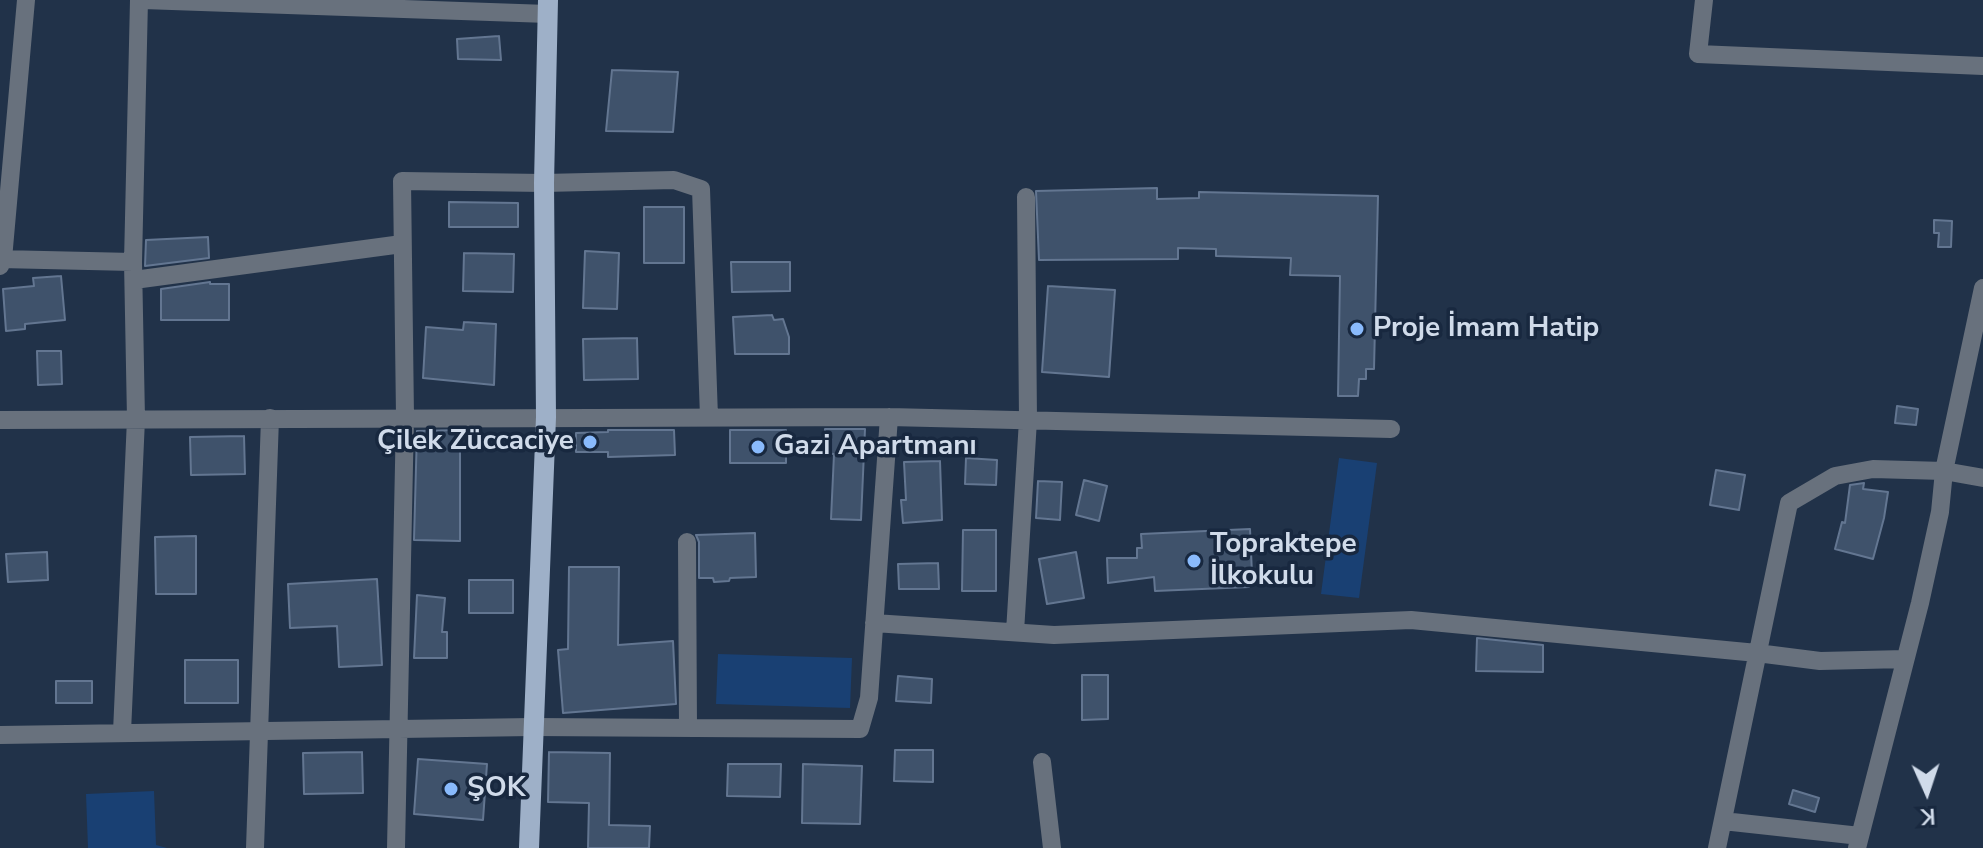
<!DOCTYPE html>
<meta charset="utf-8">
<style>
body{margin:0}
#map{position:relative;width:1983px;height:848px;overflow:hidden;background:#213249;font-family:"Nunito Sans",sans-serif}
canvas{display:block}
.north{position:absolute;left:1887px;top:752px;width:80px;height:80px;-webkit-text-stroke:6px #18283f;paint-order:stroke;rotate:177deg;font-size:22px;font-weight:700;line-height:32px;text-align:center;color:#d0dbea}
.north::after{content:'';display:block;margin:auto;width:28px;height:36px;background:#d0dbea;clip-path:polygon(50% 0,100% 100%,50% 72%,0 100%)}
</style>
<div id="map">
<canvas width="1983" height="848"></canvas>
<div class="north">K</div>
</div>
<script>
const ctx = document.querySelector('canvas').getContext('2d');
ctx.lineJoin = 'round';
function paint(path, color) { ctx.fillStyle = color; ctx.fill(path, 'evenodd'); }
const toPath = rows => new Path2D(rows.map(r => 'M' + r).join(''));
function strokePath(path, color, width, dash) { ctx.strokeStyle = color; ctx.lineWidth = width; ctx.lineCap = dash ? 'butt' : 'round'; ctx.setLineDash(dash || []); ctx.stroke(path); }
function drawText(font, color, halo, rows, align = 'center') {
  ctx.font = font + ' "Nunito Sans",sans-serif'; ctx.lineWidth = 7; ctx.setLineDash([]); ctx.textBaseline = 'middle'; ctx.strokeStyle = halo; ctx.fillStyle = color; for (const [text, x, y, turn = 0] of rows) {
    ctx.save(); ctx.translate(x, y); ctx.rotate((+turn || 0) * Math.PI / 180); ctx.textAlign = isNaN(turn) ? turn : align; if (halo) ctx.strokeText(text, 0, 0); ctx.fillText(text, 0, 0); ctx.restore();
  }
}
paint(toPath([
 [1339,458,1377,463,1359,598,1321,594],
 [718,654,852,658,850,708,716,704],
 [154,791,156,845,167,848,88,848,86,794]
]), '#194073');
const building = toPath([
 [499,36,501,60,458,59,457,39,499,36],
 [612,70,678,72,673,132,606,131,612,70],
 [1157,188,1157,199,1199,198,1199,192,1378,196,1374,369,1366,369,1366,379,1359,379,1358,396,1338,396,1340,276,1290,275,1291,258,1216,256,1216,249,1178,248,1178,259,1039,260,1036,191,1157,188],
 [449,202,518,203,518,227,449,227,449,202],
 [644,207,684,207,684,263,644,263,644,207],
 [1934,220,1952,221,1951,247,1938,247,1939,233,1934,233,1934,220],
 [208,237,209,258,145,266,146,240,208,237],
 [585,251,619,253,617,309,583,308,585,251],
 [464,253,514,254,513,292,463,291,464,253],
 [731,262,790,262,790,291,732,292,731,262],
 [61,276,65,320,25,324,25,329,6,331,3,289,34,286,33,278,61,276],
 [210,282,210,284,229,284,229,320,161,320,161,289,210,282],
 [1048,286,1115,290,1109,377,1042,372,1048,286],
 [772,315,774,320,783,319,789,337,789,354,735,354,733,317,772,315],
 [464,322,496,324,494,385,423,378,426,327,463,330,464,322],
 [637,338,638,379,584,380,583,339,637,338],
 [37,351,61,351,62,384,38,385,37,351],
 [1897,406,1918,409,1916,425,1895,423,1897,406],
 [825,429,865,429,861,520,831,519,834,454,824,453,825,429],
 [460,430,460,541,414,540,417,431,460,430],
 [608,430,674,430,675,455,608,457,608,452,576,452,576,433,608,432,608,430],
 [730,430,786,430,786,463,730,463,730,430],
 [244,436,245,474,191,475,190,437,244,436],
 [966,458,997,460,996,485,965,484,966,458],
 [940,461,942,520,903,523,901,500,906,500,904,462,940,461],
 [1716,470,1745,475,1739,510,1710,505,1716,470],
 [1084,480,1107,486,1099,521,1076,515,1084,480],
 [1038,481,1062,482,1060,520,1036,518,1038,481],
 [1864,483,1863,489,1888,492,1884,518,1873,559,1835,549,1842,522,1845,523,1850,485,1864,483],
 [1250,529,1252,574,1249,574,1249,587,1155,591,1154,577,1108,583,1107,558,1137,558,1137,548,1142,548,1141,534,1250,529],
 [963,530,996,530,996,591,962,591,963,530],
 [755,533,756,577,730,578,729,581,714,582,713,578,699,578,699,542,696,535,755,533],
 [196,536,196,594,156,594,155,537,196,536],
 [47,552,48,580,8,582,6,554,47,552],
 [1076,552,1084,598,1047,604,1039,559,1076,552],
 [938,563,939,589,899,589,898,564,938,563],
 [569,567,619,567,618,645,673,641,676,704,563,713,558,650,568,649,569,567],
 [377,579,382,665,339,667,337,626,290,628,288,584,377,579],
 [469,580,513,580,513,613,469,613,469,580],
 [417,595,445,598,442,632,447,632,447,658,414,658,417,595],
 [1477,638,1543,645,1543,672,1476,671,1477,638],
 [185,660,238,660,238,703,185,703,185,660],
 [1082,675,1108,675,1108,719,1082,720,1082,675],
 [898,676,932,679,931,703,896,701,898,676],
 [56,681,92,681,92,703,56,703,56,681],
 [895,750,933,750,933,782,894,781,895,750],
 [362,752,363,793,304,794,303,753,362,752],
 [549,752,610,753,609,825,650,826,649,848,588,848,589,803,548,802,549,752],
 [418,759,487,764,483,820,414,814,418,759],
 [728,764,781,764,780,797,727,796,728,764],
 [803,764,862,766,860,824,802,823,803,764],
 [1793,790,1819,798,1815,812,1789,804,1793,790]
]);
paint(building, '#3f526b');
strokePath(building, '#637691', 2);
strokePath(toPath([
 [143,0,548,14],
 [1704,0,1698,54,1983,66],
 [0,259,133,262],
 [0,266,3,259,26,0],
 [134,280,402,244],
 [1983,288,1944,471,1983,478],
 [0,420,889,417,1391,429],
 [687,542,688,728],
 [874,623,1054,635,1411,620,1757,653,1820,661,1905,659],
 [1015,632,1028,420,1026,197],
 [122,732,136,419,133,262,139,0],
 [0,735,532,727,860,729,869,698,889,417],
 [1042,762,1052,848],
 [1723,821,1860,836],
 [255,848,270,418],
 [396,848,405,417,402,181,544,183,674,180,701,189,709,417],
 [1717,848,1789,503,1835,476,1873,469,1944,471,1940,512,1920,603,1857,848]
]), '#68717d', 18);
strokePath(toPath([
 [529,848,546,417,544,183,548,0]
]), '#9eb0c8', 20);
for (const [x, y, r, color] of [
 [1357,329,8,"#89bafc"],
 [590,442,8,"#89bafc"],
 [758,447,8,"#89bafc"],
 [1194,561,8,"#89bafc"],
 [451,789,8,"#89bafc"]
]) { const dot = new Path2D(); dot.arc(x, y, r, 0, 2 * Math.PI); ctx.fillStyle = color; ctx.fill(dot); strokePath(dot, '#18283f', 3); }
drawText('bold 28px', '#d0dbea', '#18283f', [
 ["Proje İmam Hatip",1373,329],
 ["Çilek Züccaciye",574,442,"right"],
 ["Gazi Apartmanı",774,447],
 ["Topraktepe",1210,545],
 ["İlkokulu",1210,577],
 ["ŞOK",467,789]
], 'left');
</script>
